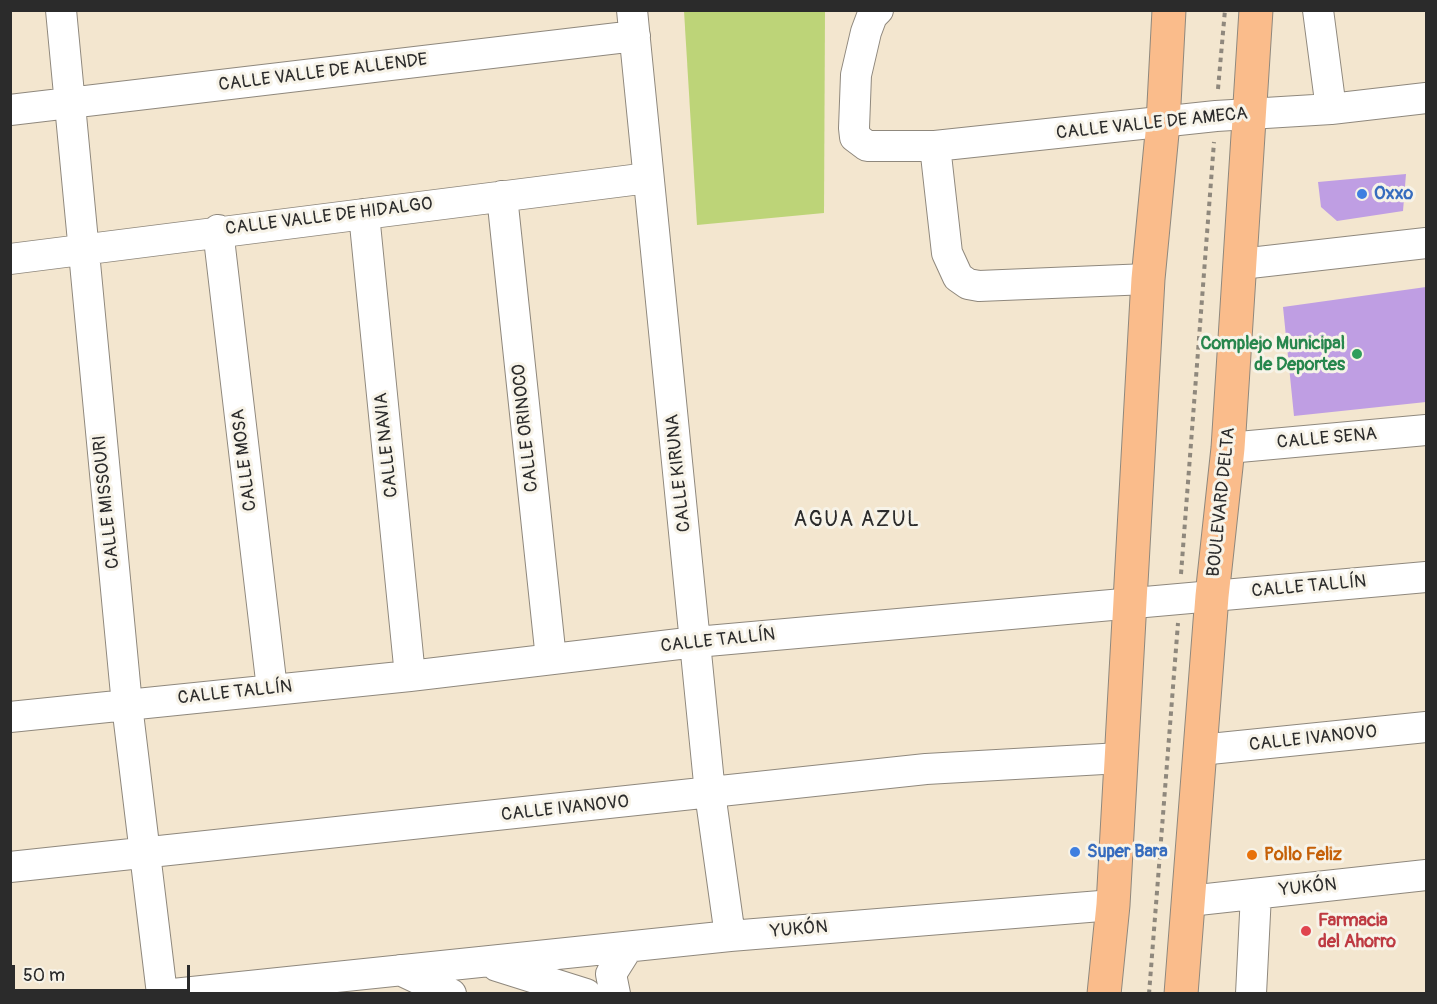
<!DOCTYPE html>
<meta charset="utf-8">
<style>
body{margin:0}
#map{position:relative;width:1437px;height:1004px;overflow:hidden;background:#f3e6cf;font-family:Pangolin,sans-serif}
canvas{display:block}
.frame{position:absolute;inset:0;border:12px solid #2b2b2b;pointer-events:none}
.scale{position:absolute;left:12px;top:965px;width:178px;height:27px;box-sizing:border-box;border:3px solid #2b2b2b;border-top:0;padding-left:8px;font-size:18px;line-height:21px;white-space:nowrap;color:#2b2b2b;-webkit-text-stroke:4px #f7f3e8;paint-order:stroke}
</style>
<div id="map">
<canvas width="1437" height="1004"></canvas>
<div class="frame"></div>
<div class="scale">50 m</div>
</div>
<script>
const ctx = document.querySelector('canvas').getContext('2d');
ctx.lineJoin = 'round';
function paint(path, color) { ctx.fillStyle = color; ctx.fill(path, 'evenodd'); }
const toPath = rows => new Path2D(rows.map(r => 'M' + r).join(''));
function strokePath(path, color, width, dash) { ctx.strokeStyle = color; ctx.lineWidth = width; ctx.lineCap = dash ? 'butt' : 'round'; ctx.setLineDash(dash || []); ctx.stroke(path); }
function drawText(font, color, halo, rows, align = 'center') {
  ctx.font = font + ' Pangolin,sans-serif'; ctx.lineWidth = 6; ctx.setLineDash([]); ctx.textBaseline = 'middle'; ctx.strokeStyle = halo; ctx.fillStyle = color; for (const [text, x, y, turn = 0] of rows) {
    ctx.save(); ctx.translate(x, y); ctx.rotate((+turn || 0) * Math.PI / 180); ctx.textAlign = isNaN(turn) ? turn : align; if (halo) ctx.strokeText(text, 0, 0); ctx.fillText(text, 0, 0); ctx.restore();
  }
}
paint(toPath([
 [684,11,825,11,824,213,697,225]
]), '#bdd478');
paint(toPath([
 [1406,174,1403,211,1337,221,1321,207,1318,182],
 [1426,287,1426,402,1294,416,1283,307]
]), '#bf9ee3');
const minor = toPath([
 [61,10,127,705,162,994],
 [632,10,710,793,730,936],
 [878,10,872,16,866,32,856,75,854,128,855,137,867,146,935,146,1216,116,1331,109,1426,98],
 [1318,10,1331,109],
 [10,110,635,36],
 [935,146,947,253,958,277,968,284,979,286,1148,279],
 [502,196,551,659],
 [364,214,410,676],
 [218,230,272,689],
 [10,259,648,178],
 [1241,264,1426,243],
 [1228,448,1426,430],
 [10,717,410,676,696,642,1426,577],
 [1200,750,1426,727],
 [10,867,926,769,1121,758],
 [1189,901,1426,875],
 [497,966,586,994],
 [400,970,451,994],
 [173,994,730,936,1113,905],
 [615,994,611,974,628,947],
 [1251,994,1256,894]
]);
const major = toPath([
 [1104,994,1113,905,1148,279,1163,123,1169,10],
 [1181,994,1212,596,1228,448,1256,10]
]);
strokePath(minor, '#8f887d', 32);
strokePath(major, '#8f887d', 35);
strokePath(toPath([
 [1218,89,1225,10],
 [1181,574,1214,142],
 [1149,994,1178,623]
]), '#8f887d', 4, [4.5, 4.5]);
strokePath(minor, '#fff', 30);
strokePath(major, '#fabc8b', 33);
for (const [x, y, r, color] of [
 [1362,194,6,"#3f7fe0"],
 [1357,354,6,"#2e9e5b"],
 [1075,852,6,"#3f7fe0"],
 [1252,855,6,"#e8710a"],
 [1306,931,6,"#e0444e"]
]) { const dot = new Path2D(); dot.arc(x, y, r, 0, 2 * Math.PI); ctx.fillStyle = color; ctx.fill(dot); strokePath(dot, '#f7f3e8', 2); }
drawText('18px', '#2b2b2b', '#f7f3e8', [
 ["CALLE VALLE DE ALLENDE",323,73,-7],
 ["CALLE VALLE DE AMECA",1152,124,-6],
 ["CALLE VALLE DE HIDALGO",329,217,-7],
 ["CALLE ORINOCO",526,428,-96],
 ["CALLE SENA",1327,439,-5],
 ["CALLE NAVIA",387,445,-96],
 ["CALLE MOSA",245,460,-97],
 ["CALLE KIRUNA",679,473,-96],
 ["CALLE MISSOURI",107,502,-96],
 ["BOULEVARD DELTA",1222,502,-84],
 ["CALLE TALLÍN",1309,587,-5],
 ["CALLE TALLÍN",718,641,-6],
 ["CALLE TALLÍN",235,693,-6],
 ["CALLE IVANOVO",1313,739,-6],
 ["CALLE IVANOVO",565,809,-6],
 ["YUKÓN",1308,888,-6],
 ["YUKÓN",799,930,-5]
]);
drawText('bold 18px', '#366cbe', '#f7f3e8', [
 ["Oxxo",1374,194],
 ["Super Bara",1087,852]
], 'left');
drawText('bold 18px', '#27864d', '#f7f3e8', [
 ["Complejo Municipal",1345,344],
 ["de Deportes",1345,365]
], 'right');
drawText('bold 18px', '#c56008', '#f7f3e8', [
 ["Pollo Feliz",1264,855]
], 'left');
drawText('bold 18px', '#be3a42', '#f7f3e8', [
 ["Farmacia",1318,921],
 ["del Ahorro",1318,942]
], 'left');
ctx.letterSpacing = '1.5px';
drawText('21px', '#2b2b2b', '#f7f3e8', [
 ["AGUA AZUL",857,521]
]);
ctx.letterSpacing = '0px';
</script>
